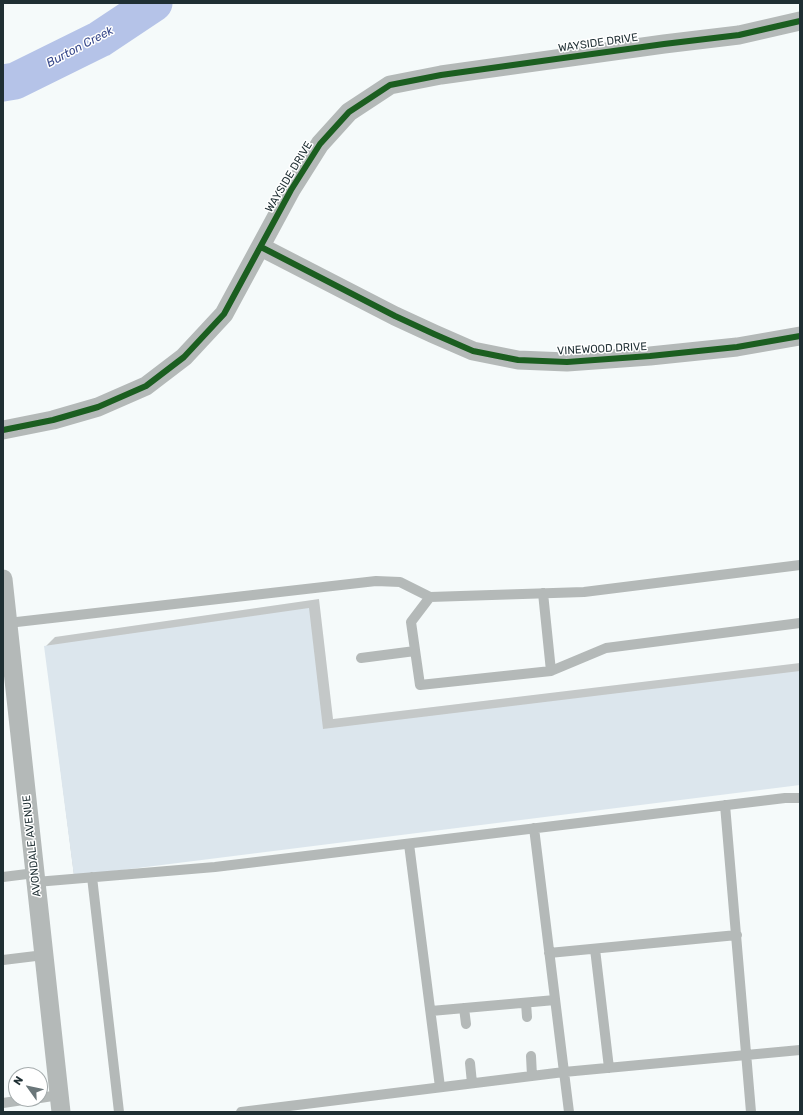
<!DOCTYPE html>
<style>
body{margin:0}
#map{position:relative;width:803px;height:1115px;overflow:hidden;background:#f5fafa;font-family:Rubik,sans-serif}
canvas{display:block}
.frame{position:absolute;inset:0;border:4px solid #1f2f33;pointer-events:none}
.north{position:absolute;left:8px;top:1067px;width:40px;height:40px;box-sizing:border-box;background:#fff;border:1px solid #a5acad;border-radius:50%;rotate:303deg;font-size:11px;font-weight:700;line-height:16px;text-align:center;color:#1f2f33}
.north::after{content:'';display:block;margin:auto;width:14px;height:18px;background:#6a7679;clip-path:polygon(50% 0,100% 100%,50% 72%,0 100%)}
</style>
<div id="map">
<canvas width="803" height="1115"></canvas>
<div class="frame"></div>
<div class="north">N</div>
</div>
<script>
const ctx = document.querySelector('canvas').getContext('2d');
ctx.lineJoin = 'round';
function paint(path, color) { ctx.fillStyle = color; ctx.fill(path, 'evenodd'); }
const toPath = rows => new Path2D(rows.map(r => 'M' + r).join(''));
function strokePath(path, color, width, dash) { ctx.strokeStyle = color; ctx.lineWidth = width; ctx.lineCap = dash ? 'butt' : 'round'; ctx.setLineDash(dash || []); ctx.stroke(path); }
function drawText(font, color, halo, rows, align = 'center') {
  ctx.font = font + ' Rubik,sans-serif'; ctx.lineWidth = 3; ctx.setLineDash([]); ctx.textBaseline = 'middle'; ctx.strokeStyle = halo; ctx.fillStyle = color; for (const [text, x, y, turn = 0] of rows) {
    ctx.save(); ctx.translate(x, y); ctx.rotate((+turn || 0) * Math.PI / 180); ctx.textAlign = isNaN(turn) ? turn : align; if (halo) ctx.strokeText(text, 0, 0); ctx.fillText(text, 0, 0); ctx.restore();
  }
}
paint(toPath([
 [319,599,333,719,800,663,800,784,74,875,45,647,55,637]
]), '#0003');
strokePath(toPath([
 [3,83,15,81,100,39,154,3]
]), '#b5c3e8', 37);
paint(toPath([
 [309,608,323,729,800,671,800,785,74,876,44,646]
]), '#dce6ed');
strokePath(toPath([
 [543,593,551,671],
 [430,597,411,622,420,685,551,671,606,648,800,623],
 [8,623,376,581,400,582,430,597,584,592,800,565],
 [361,658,415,651],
 [725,805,751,1112],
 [534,828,564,1072,800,1050],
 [409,844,440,1087],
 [3,877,35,873],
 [92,877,119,1112],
 [36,882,215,867,785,798,800,798],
 [595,949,609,1068],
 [549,953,737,935],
 [3,960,44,955],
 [526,1003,527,1017],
 [464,1008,466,1024],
 [431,1011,555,1000],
 [531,1056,532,1076],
 [470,1063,472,1083],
 [40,1098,59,1095],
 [3,1103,30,1099],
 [241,1112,564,1072,569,1112]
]), '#b4b9b8', 10);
strokePath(toPath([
 [261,247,395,316,434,334,473,351,518,360,567,362,650,356,737,347,800,336],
 [3,430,53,420,98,407,146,386,184,357,224,314,291,190,320,144,349,112,390,85,441,75,664,44,739,35,800,21],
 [3,579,61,1112]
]), '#b4b9b8', 19);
strokePath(toPath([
 [261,247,395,316,434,334,473,351,518,360,567,362,650,356,737,347,800,336],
 [3,430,53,420,98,407,146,386,184,357,224,314,291,190,320,144,349,112,390,85,441,75,664,44,739,35,800,21]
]), '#1b5e20', 6);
drawText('11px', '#1f2f33', '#fff', [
 ["WAYSIDE DRIVE",598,43,-8],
 ["WAYSIDE DRIVE",289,177,-59],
 ["VINEWOOD DRIVE",602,349,-3],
 ["AVONDALE AVENUE",32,846,-96]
]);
drawText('italic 12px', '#38498b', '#fff', [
 ["Burton Creek",80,47,-28]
]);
</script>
